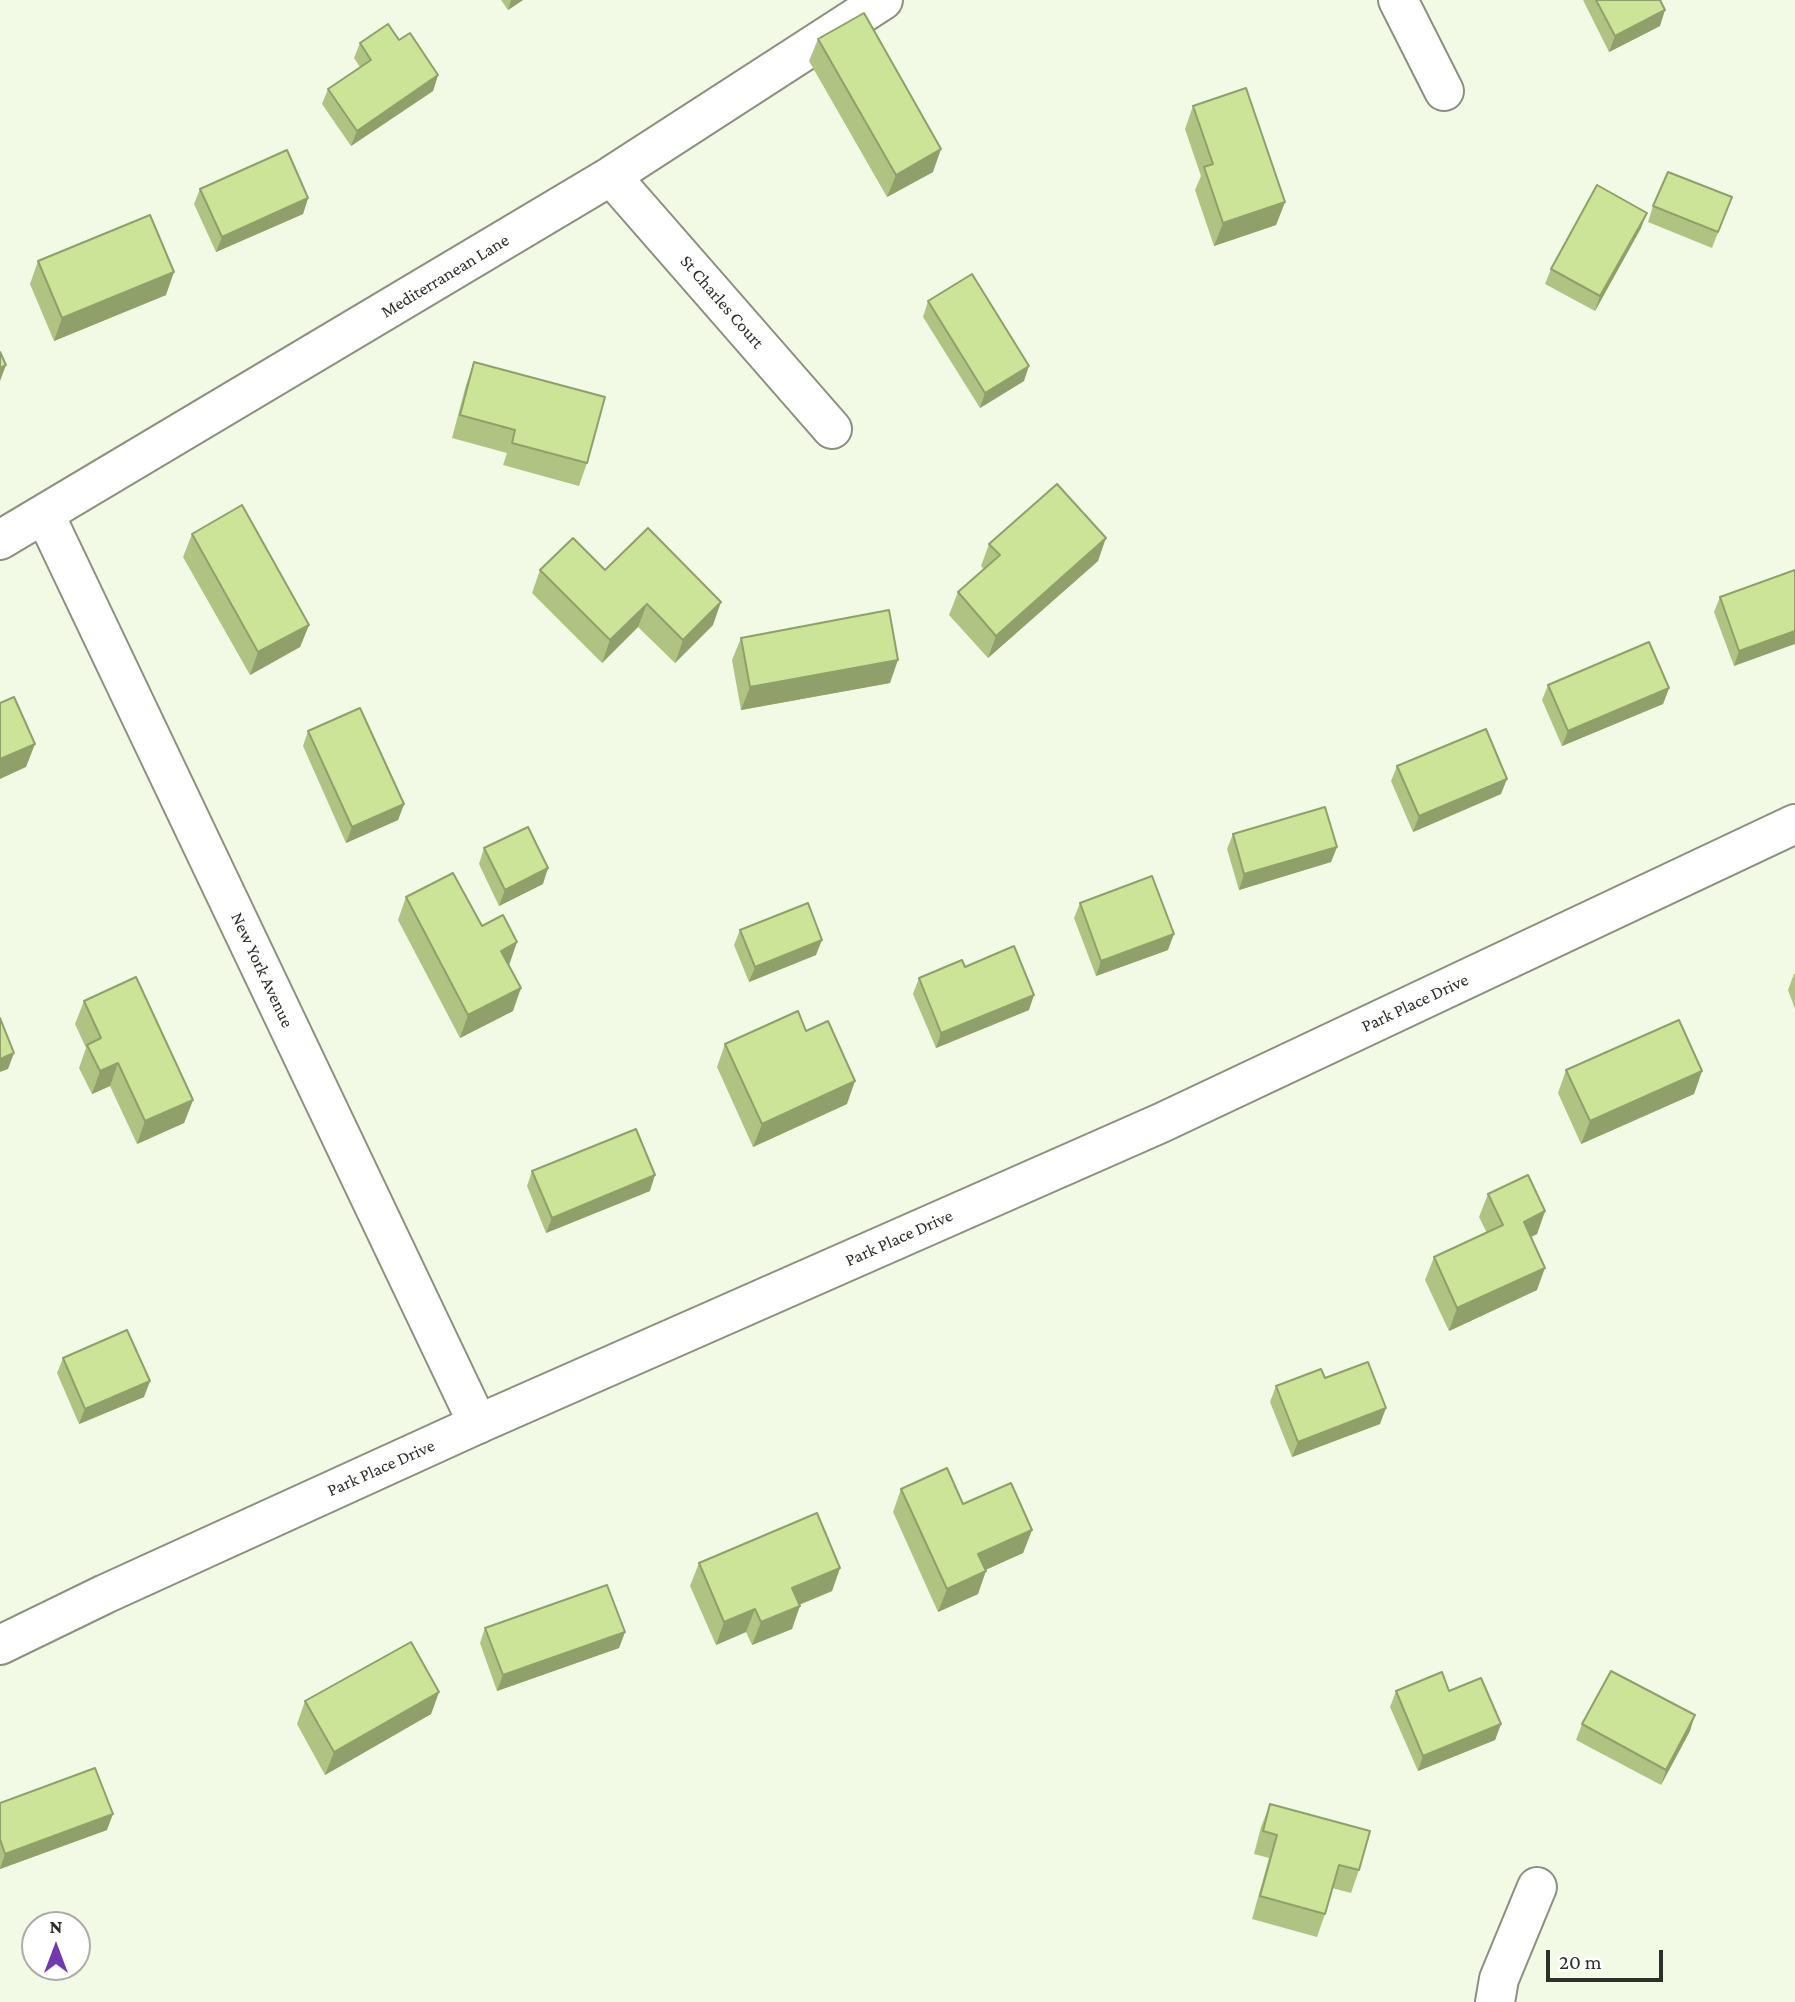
<!DOCTYPE html>
<style>
body{margin:0}
#map{position:relative;width:1795px;height:2002px;overflow:hidden;background:#f2f9e5;font-family:"Crimson Pro",serif}
canvas{display:block}
.north{position:absolute;left:21px;top:1911px;width:70px;height:70px;box-sizing:border-box;background:#fff;border:2px solid #abaca9;border-radius:50%;rotate:0deg;font-size:19px;font-weight:700;line-height:28px;text-align:center;color:#2d3028}
.north::after{content:'';display:block;margin:auto;width:24px;height:32px;background:#7238ae;clip-path:polygon(50% 0,100% 100%,50% 72%,0 100%)}
.scale{position:absolute;left:1546px;top:1950px;width:117px;height:32px;box-sizing:border-box;border:4px solid #2d3028;border-top:0;padding-left:9px;font-size:21px;line-height:24px;white-space:nowrap;color:#2d3028;-webkit-text-stroke:5px #fff;paint-order:stroke}
</style>
<div id="map">
<canvas width="1795" height="2002"></canvas>
<div class="north">N</div>
<div class="scale">20 m</div>
</div>
<script>
const ctx = document.querySelector('canvas').getContext('2d');
ctx.lineJoin = 'round';
const toPath = rows => new Path2D(rows.map(r => 'M' + r).join(''));
function strokePath(path, color, width, dash) { ctx.strokeStyle = color; ctx.lineWidth = width; ctx.lineCap = dash ? 'butt' : 'round'; ctx.setLineDash(dash || []); ctx.stroke(path); }
function paint(path, color) { ctx.fillStyle = color; ctx.fill(path, 'evenodd'); }
function drawText(font, color, halo, rows, align = 'center') {
  ctx.font = font + ' "Crimson Pro",serif'; ctx.lineWidth = 5; ctx.setLineDash([]); ctx.textBaseline = 'middle'; ctx.strokeStyle = halo; ctx.fillStyle = color; for (const [text, x, y, turn = 0] of rows) {
    ctx.save(); ctx.translate(x, y); ctx.rotate((+turn || 0) * Math.PI / 180); ctx.textAlign = isNaN(turn) ? turn : align; if (halo) ctx.strokeText(text, 0, 0); ctx.fillText(text, 0, 0); ctx.restore();
  }
}
const minor = toPath([
 [1398,0,1444,91],
 [611,176,832,429],
 [45,515,478,1424],
 [0,540,611,176,883,0],
 [1495,2002,1499,1979,1537,1887]
]);
const tertiary = toPath([
 [0,1645,105,1594,478,1424,1161,1123,1795,824]
]);
strokePath(minor, '#8b917e', 42);
strokePath(tertiary, '#8b917e', 42);
strokePath(minor, '#fff', 38);
strokePath(tertiary, '#fff', 38);
paint(toPath([
 [501,0,523,0,508,10],
 [1583,0,1660,0,1660,26,1609,52],
 [818,39,933,172,887,197,809,61],
 [399,40,438,75,433,91,351,146,322,104,328,89,360,67,354,58,360,43],
 [1193,106,1285,202,1276,225,1214,246,1195,190,1201,176,1185,129],
 [200,189,308,198,303,214,216,252,194,204],
 [1732,197,1712,248,1648,222,1653,206],
 [1641,228,1595,311,1545,284,1551,269],
 [38,261,166,295,54,341,30,284],
 [928,301,1024,381,980,408,923,317],
 [474,362,587,463,579,486,503,465,507,453,452,438,466,385],
 [192,534,309,625,300,647,250,675,183,557],
 [989,544,1098,561,988,658,949,615,958,592,984,569,981,566],
 [540,570,605,570,713,625,675,663,638,627,602,663,532,593],
 [1795,570,1734,666,1714,612,1720,597],
 [741,638,890,683,741,710,732,660],
 [1548,685,1669,688,1663,704,1562,746,1542,700],
 [308,731,404,804,398,820,346,843,303,746],
 [1397,766,1501,794,1413,832,1391,781],
 [1233,834,1337,847,1331,862,1239,890,1227,849],
 [484,848,543,884,499,906,479,864],
 [406,897,482,926,517,942,509,965,513,1011,460,1038,398,920],
 [1080,903,1168,950,1096,976,1074,918],
 [740,930,816,955,749,982,734,945],
 [965,967,1029,1010,936,1048,913,994,919,978],
 [1794,974,1795,974,1795,1009,1788,990],
 [84,1001,193,1100,184,1123,137,1144,110,1086,92,1094,79,1068,86,1048,75,1024],
 [806,1031,847,1104,753,1147,717,1067,725,1044],
 [1566,1070,1702,1071,1694,1094,1581,1144,1558,1093],
 [532,1171,650,1191,546,1233,527,1186],
 [1488,1194,1545,1211,1537,1234,1531,1237,1537,1290,1449,1331,1425,1280,1434,1257,1487,1233,1479,1217],
 [63,1358,144,1397,79,1424,57,1373],
 [1276,1386,1380,1424,1292,1457,1270,1402],
 [901,1489,963,1504,1032,1530,1023,1553,985,1570,978,1594,938,1612,893,1512],
 [699,1563,840,1568,832,1591,799,1605,792,1629,752,1645,746,1632,716,1645,690,1586],
 [485,1628,625,1632,619,1648,497,1691,480,1643],
 [1396,1691,1449,1691,1501,1724,1495,1740,1418,1771,1390,1707],
 [439,1692,431,1714,325,1775,297,1724,305,1701],
 [1582,1724,1690,1731,1661,1785,1576,1740],
 [0,1803,107,1830,0,1869],
 [1270,1804,1359,1870,1351,1893,1332,1888,1325,1914,1317,1937,1252,1919,1269,1858,1254,1854,1261,1827]
]), '#afc482');
paint(toPath([
 [511,0,523,0,508,10],
 [1665,10,1660,26,1609,52,1615,36],
 [438,75,433,91,351,146,357,131],
 [941,149,933,172,887,197,896,175],
 [308,198,303,214,216,252,222,237],
 [1285,202,1276,225,1214,246,1223,223],
 [1647,213,1641,228,1595,311,1600,296],
 [174,272,166,295,54,341,62,318],
 [6,365,0,381,0,368],
 [1029,366,1024,381,980,408,985,393],
 [1106,538,1098,561,988,658,996,636],
 [721,602,713,625,675,663,683,640],
 [647,604,638,627,602,663,610,640],
 [309,625,300,647,250,675,258,652],
 [1795,631,1795,644,1734,666,1739,651],
 [898,660,890,683,741,710,750,687],
 [1669,688,1663,704,1562,746,1568,731],
 [35,744,26,767,0,779,0,759],
 [1507,779,1501,794,1413,832,1419,816],
 [404,804,398,820,346,843,352,827],
 [1337,847,1331,862,1239,890,1244,874],
 [548,868,543,884,499,906,505,890],
 [1174,934,1168,950,1096,976,1101,961],
 [822,940,816,955,749,982,755,967],
 [517,942,509,965,501,951],
 [521,988,513,1011,460,1038,468,1015],
 [1034,995,1029,1010,936,1048,941,1033],
 [14,1053,8,1069,0,1072,0,1059],
 [118,1063,110,1086,92,1094,100,1071],
 [1702,1071,1694,1094,1581,1144,1590,1121],
 [855,1081,847,1104,753,1147,762,1124],
 [193,1100,184,1123,137,1144,145,1121],
 [655,1175,650,1191,546,1233,552,1218],
 [1545,1211,1537,1234,1516,1244,1524,1222],
 [1545,1268,1537,1290,1449,1331,1457,1308],
 [150,1381,144,1397,79,1424,85,1409],
 [1386,1408,1380,1424,1292,1457,1298,1442],
 [1032,1530,1023,1553,970,1577,978,1554],
 [840,1568,832,1591,784,1611,792,1588],
 [986,1571,978,1594,938,1612,947,1589],
 [800,1606,792,1629,752,1645,761,1622],
 [755,1609,746,1632,716,1645,724,1622],
 [625,1632,619,1648,497,1691,503,1675],
 [439,1692,431,1714,325,1775,334,1752],
 [1695,1715,1690,1731,1661,1785,1666,1770],
 [1501,1724,1495,1740,1418,1771,1423,1756],
 [113,1814,107,1830,0,1869,5,1854]
]), '#8fa06a');
const building = toPath([
 [1596,0,1660,0,1665,10,1615,36,1596,0],
 [864,13,941,149,896,175,818,39,864,13],
 [388,24,399,40,410,33,438,75,357,131,328,89,371,60,360,43,388,24],
 [1246,88,1285,202,1223,223,1204,167,1213,164,1193,106,1246,88],
 [287,150,308,198,222,237,200,189,287,150],
 [1668,172,1732,197,1718,232,1653,206,1668,172],
 [1597,185,1647,213,1600,296,1551,269,1597,185],
 [150,215,174,272,62,318,38,261,150,215],
 [972,274,1029,366,985,393,928,301,972,274],
 [0,352,6,365,0,368,0,352],
 [474,362,605,397,587,463,512,443,515,430,460,415,474,362],
 [1057,484,1106,538,996,636,958,592,1000,555,989,544,1057,484],
 [242,505,309,625,258,652,192,534,242,505],
 [648,528,721,602,683,640,647,604,610,640,540,570,573,538,605,570,648,528],
 [1795,570,1795,631,1739,651,1720,597,1795,570],
 [889,610,898,660,750,687,741,638,889,610],
 [1649,642,1669,688,1568,731,1548,685,1649,642],
 [14,697,35,744,0,759,0,703,14,697],
 [360,708,404,804,352,827,308,731,360,708],
 [1486,729,1507,779,1419,816,1397,766,1486,729],
 [1325,807,1337,847,1244,874,1233,834,1325,807],
 [528,827,548,868,505,890,484,848,528,827],
 [453,873,482,926,503,915,517,942,501,951,521,988,468,1015,406,897,453,873],
 [1152,876,1174,934,1101,961,1080,903,1152,876],
 [808,903,822,940,755,967,740,930,808,903],
 [1014,946,1034,995,941,1033,919,978,962,960,965,967,1014,946],
 [136,977,193,1100,145,1121,118,1063,100,1071,87,1045,101,1038,84,1001,136,977],
 [798,1011,806,1031,828,1021,855,1081,762,1124,725,1044,798,1011],
 [0,1018,14,1053,0,1059,0,1018],
 [1679,1020,1702,1071,1590,1121,1566,1070,1679,1020],
 [636,1129,655,1175,552,1218,532,1171,636,1129],
 [1528,1175,1545,1211,1524,1222,1545,1268,1457,1308,1434,1257,1503,1225,1488,1194,1528,1175],
 [127,1330,150,1381,85,1409,63,1358,127,1330],
 [1368,1362,1386,1408,1298,1442,1276,1386,1321,1369,1325,1378,1368,1362],
 [947,1468,963,1504,1011,1483,1032,1530,978,1554,986,1571,947,1589,901,1489,947,1468],
 [817,1513,840,1568,792,1588,800,1606,761,1622,755,1609,724,1622,699,1563,817,1513],
 [607,1585,625,1632,503,1675,485,1628,607,1585],
 [411,1642,439,1692,334,1752,305,1701,411,1642],
 [1611,1671,1695,1715,1666,1770,1582,1724,1611,1671],
 [1442,1672,1449,1691,1481,1678,1501,1724,1423,1756,1396,1691,1442,1672],
 [95,1768,113,1814,5,1854,0,1839,0,1803,95,1768],
 [1270,1804,1370,1831,1359,1870,1339,1865,1325,1914,1260,1896,1277,1835,1263,1831,1270,1804]
]);
paint(building, '#cce497');
strokePath(building, '#8fa06a', 2);
drawText('18px', '#2d3028', '#fff', [
 ["Mediterranean Lane",445,276,-31],
 ["St Charles Court",722,302,49],
 ["New York Avenue",262,970,65],
 ["Park Place Drive",1415,1003,-25],
 ["Park Place Drive",899,1238,-24],
 ["Park Place Drive",381,1468,-24]
]);
</script>
